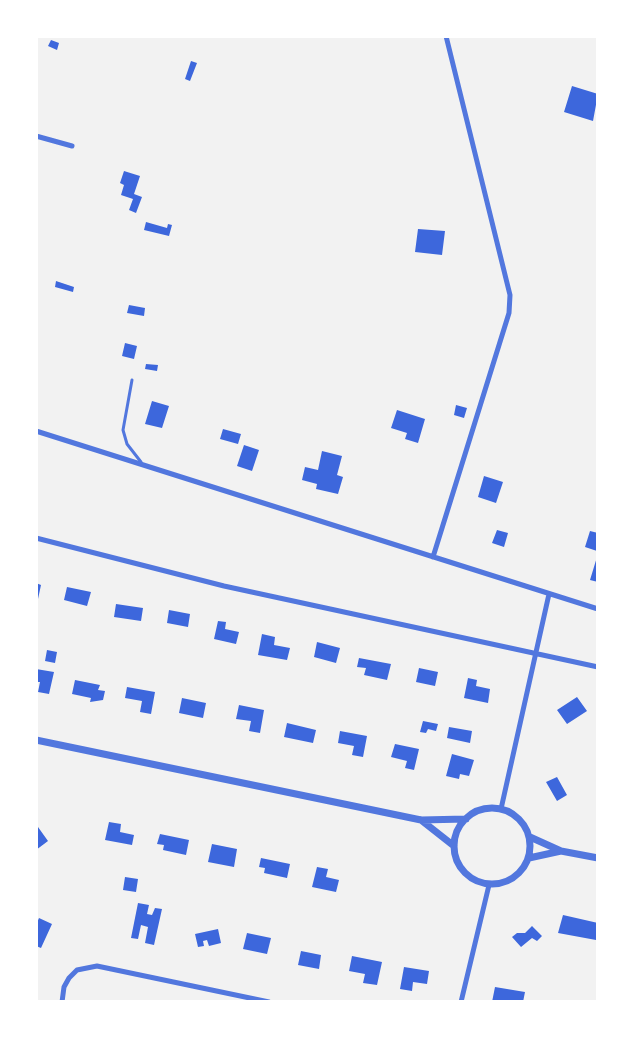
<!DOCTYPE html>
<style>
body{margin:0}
#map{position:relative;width:634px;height:1038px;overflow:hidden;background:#f2f2f2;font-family:Bitter,serif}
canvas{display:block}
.frame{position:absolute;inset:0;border:38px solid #fff;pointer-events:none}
</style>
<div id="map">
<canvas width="634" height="1038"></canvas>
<div class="frame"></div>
</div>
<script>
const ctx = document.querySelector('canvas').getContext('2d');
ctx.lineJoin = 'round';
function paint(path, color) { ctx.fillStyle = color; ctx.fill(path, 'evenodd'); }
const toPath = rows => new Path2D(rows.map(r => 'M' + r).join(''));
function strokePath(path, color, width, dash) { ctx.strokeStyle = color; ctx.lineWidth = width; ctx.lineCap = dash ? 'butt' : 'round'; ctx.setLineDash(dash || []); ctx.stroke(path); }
paint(toPath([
 [51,40,59,43,57,50,48,46],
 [191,61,197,63,190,81,185,79],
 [572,86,598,94,593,121,564,112],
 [124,171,140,176,134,194,142,197,136,213,129,210,133,199,121,195,124,185,120,183],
 [146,222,167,228,168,224,172,225,169,236,144,230],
 [418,229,445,231,442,255,415,252],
 [56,281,74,287,73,292,55,287],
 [129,305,145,308,144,316,127,313],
 [125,343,137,346,134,359,122,356],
 [146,364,158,365,157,371,145,369],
 [152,401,169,406,162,428,145,424],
 [456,405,467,408,464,418,454,415],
 [397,410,425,419,418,443,405,439,407,433,391,428],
 [223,429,241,434,238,444,220,439],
 [244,445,259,450,252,471,237,466],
 [322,451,342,456,337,475,343,477,338,494,316,489,317,484,302,480,305,467,318,470],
 [484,476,503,482,496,503,478,497],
 [497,530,508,533,504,547,492,543],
 [590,531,598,533,597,551,585,547],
 [597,557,598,557,598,582,590,580],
 [36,583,41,585,38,599,36,599],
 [67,587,91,592,87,606,64,600],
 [116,604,143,608,141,621,114,617],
 [169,610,190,614,188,627,167,623],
 [218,621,226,622,225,629,239,632,236,644,214,639],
 [262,634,275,637,274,645,290,648,287,660,258,655],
 [317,642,340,648,336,663,314,657],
 [47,650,57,652,55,663,45,661],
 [359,658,391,664,387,680,364,675,366,668,357,667],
 [419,668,438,672,435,686,416,682],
 [36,669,54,672,49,694,38,692,40,682,36,682],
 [468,678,477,680,476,686,490,689,488,703,464,698],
 [75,680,100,685,98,690,105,691,103,700,90,702,91,698,72,694],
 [127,687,155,692,151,714,140,712,142,701,125,698],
 [577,697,587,711,567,724,557,710],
 [182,698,206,703,203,718,179,713],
 [239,705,264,710,260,733,249,731,251,721,236,719],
 [423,721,438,724,436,731,428,729,426,733,420,732],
 [287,723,316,730,313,743,284,737],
 [449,727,472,731,470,743,447,738],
 [340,731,367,736,363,757,352,755,354,746,338,743],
 [395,744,419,749,414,770,405,768,407,761,391,757],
 [452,754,474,760,469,776,460,774,459,779,446,776],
 [557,777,567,795,557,801,546,782],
 [109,822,121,824,120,832,134,835,132,845,105,840],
 [38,827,48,841,36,850,36,829],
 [160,834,189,840,186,855,163,850,164,845,157,844],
 [212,844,237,849,234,867,208,862],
 [261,858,290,864,287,878,264,873,265,868,259,867],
 [317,867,328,869,326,877,339,880,336,892,312,887],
 [125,877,138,879,136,892,123,890],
 [138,903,149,905,147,914,152,915,155,908,162,909,154,945,145,943,148,927,141,925,138,939,131,938],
 [563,915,598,923,596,940,558,933],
 [39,918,52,924,41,948,36,946,36,925],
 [532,926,542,936,537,941,532,938,521,947,512,937,517,933,525,933],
 [218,929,221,943,209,946,207,940,203,941,204,946,198,947,195,934],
 [247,933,271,938,267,954,243,949],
 [301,951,321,955,319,969,298,965],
 [352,956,382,962,377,985,363,983,365,974,349,971],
 [404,967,429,971,427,984,413,982,412,991,400,989],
 [495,987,525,992,523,1002,492,1002]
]), '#3d67dc');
strokePath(toPath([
 [132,380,123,430,127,444,141,462]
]), '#5277de', 3);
strokePath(toPath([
 [36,136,72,146],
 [36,431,598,609],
 [36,538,224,586,598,667],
 [433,557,509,313,510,295,446,36],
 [501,809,549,594],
 [62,1002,64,987,69,978,77,970,97,966,269,1002],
 [461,1002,489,885]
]), '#5277de', 5);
strokePath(toPath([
 [36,740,421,820,466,819],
 '454 846a38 38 0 1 1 76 0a38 38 0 1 1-76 0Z',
 [421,820,454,846],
 [530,837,561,851,598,858],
 [529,858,561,851]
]), '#5277de', 7);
</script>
